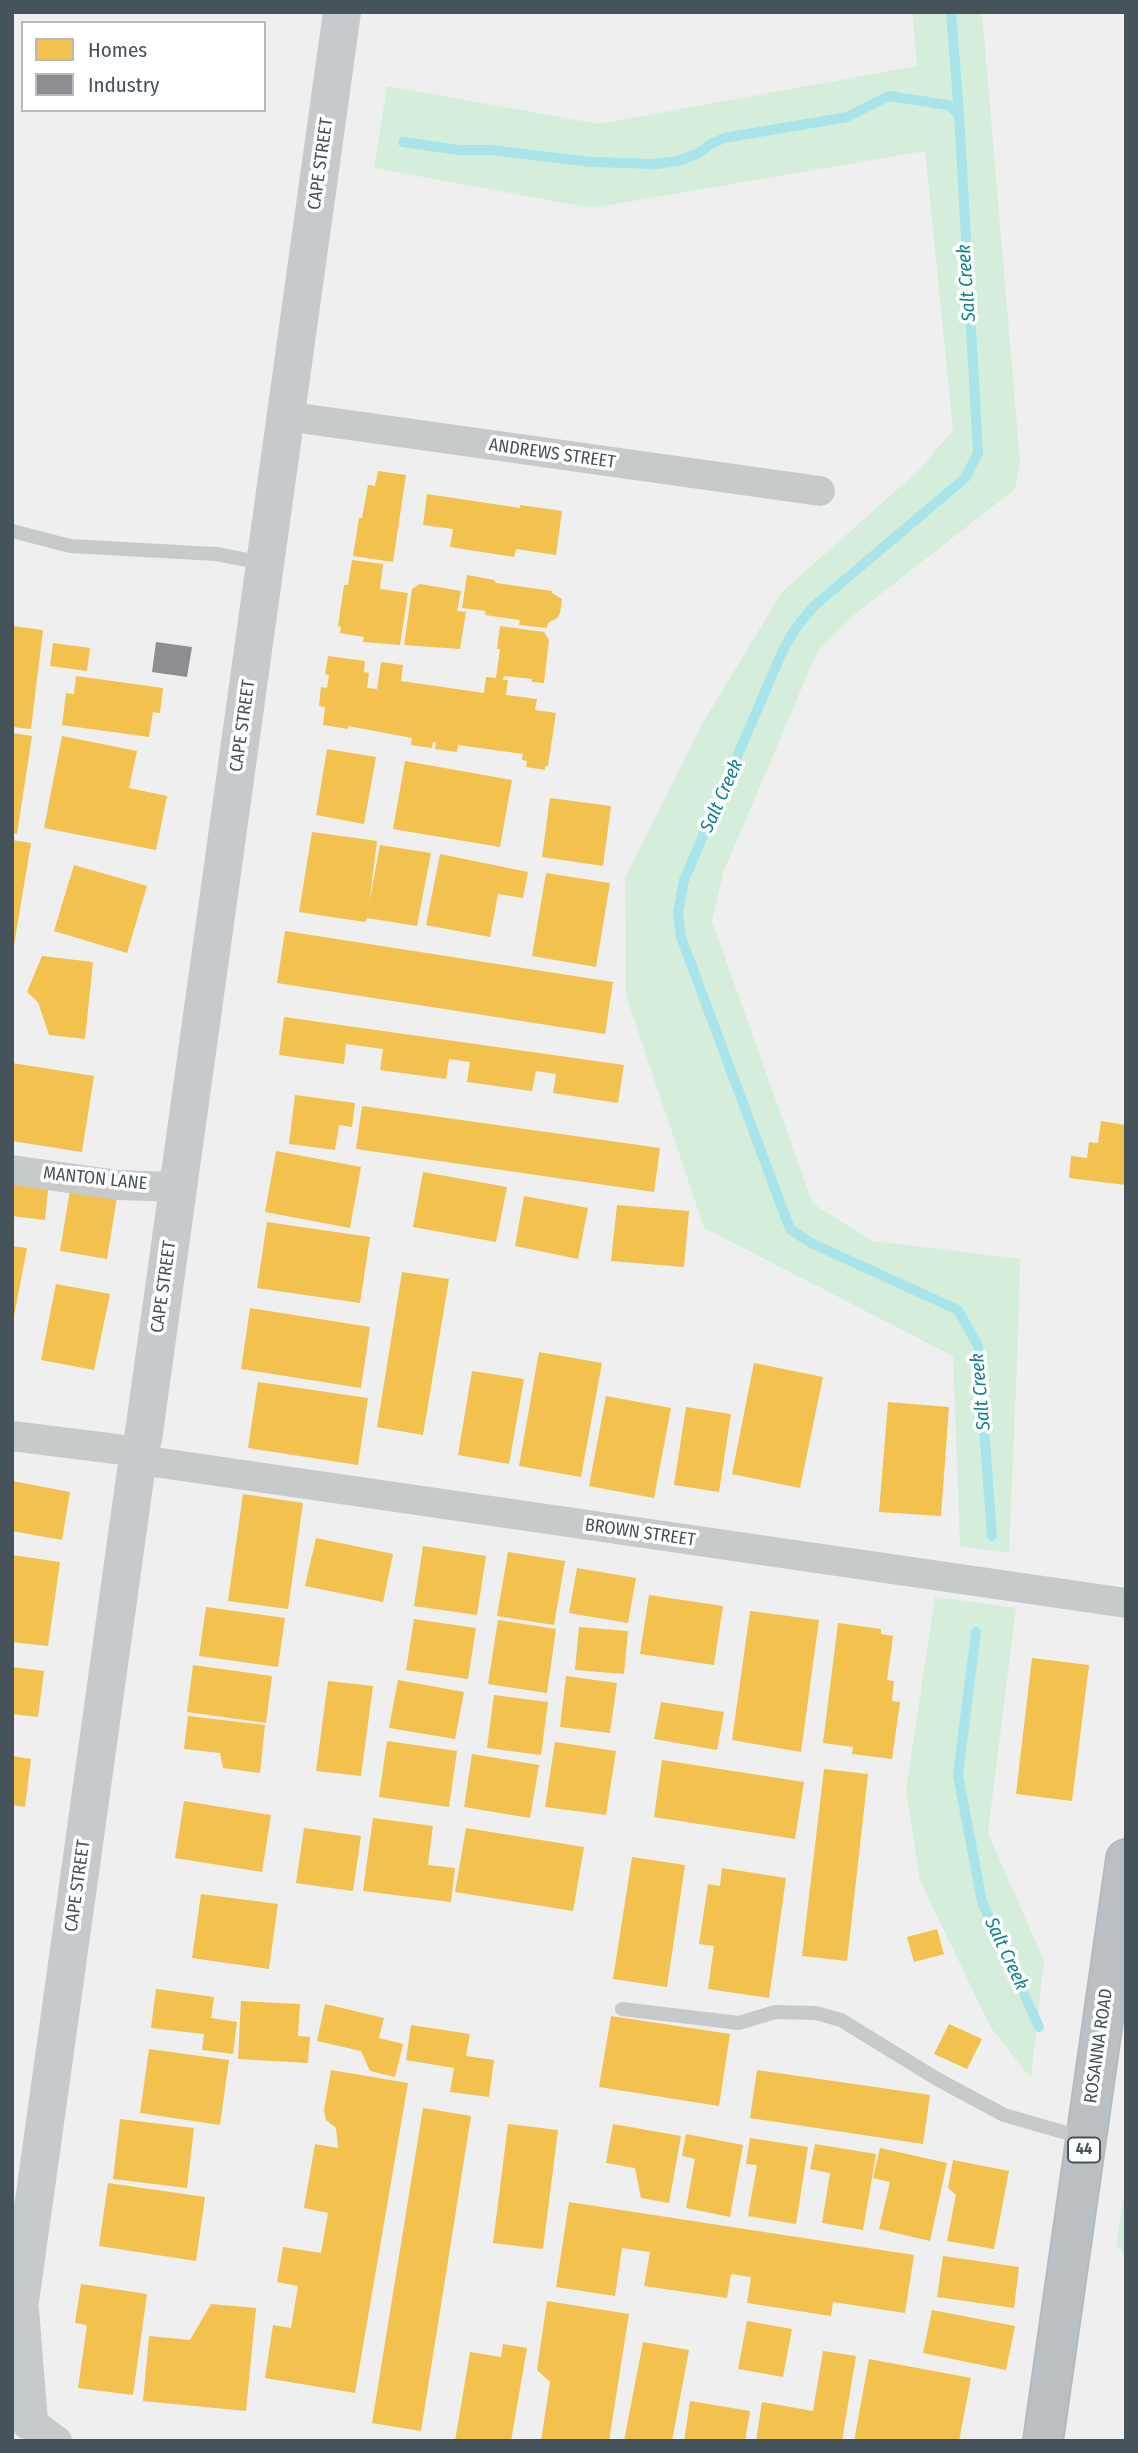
<!DOCTYPE html>
<style>
body{margin:0}
#map{position:relative;width:1138px;height:2453px;overflow:hidden;background:#f0efef;font-family:"Fira Sans Condensed",sans-serif}
canvas{display:block}
.frame{position:absolute;inset:0;border:14px solid #47535b;pointer-events:none}
.legend{position:absolute;left:21px;top:21px;width:245px;height:91px;box-sizing:border-box;background:#fff;border:2px solid #b5babd;margin:0;padding:9px 12px;list-style:none;font-size:21px;color:#47535b}
.legend li{display:flex;align-items:center;gap:14px;height:35px}
.legend b{width:35px;border:2px solid #b5babd}
</style>
<div id="map">
<canvas width="1138" height="2453"></canvas>
<div class="frame"></div>
<ul class="legend">
<li><b style="height:19px;background:#f2c14e"></b>Homes</li>
<li><b style="height:19px;background:#8d8d92"></b>Industry</li>
</ul>
</div>
<script>
const ctx = document.querySelector('canvas').getContext('2d');
ctx.lineJoin = 'round';
function paint(path, color) { ctx.fillStyle = color; ctx.fill(path, 'evenodd'); }
const toPath = rows => new Path2D(rows.map(r => 'M' + r).join(''));
function strokePath(path, color, width, dash) { ctx.strokeStyle = color; ctx.lineWidth = width; ctx.lineCap = dash ? 'butt' : 'round'; ctx.setLineDash(dash || []); ctx.stroke(path); }
function drawText(font, color, halo, rows, align = 'center') {
  ctx.font = font + ' "Fira Sans Condensed",sans-serif'; ctx.lineWidth = 7; ctx.setLineDash([]); ctx.textBaseline = 'middle'; ctx.strokeStyle = halo; ctx.fillStyle = color; for (const [text, x, y, turn = 0] of rows) {
    ctx.save(); ctx.translate(x, y); ctx.rotate((+turn || 0) * Math.PI / 180); ctx.textAlign = isNaN(turn) ? turn : align; if (halo) ctx.strokeText(text, 0, 0); ctx.fillText(text, 0, 0); ctx.restore();
  }
}
paint(toPath([
 [912,12,982,12,1020,461,1015,489,855,614,817,652,723,873,712,921,813,1204,873,1241,1020,1259,1018,1341,1009,1553,960,1546,953,1356,704,1228,626,995,625,878,704,721,782,592,920,469,953,430,925,151,592,208,374,168,387,86,599,124,917,66],
 [935,1597,1016,1608,988,1833,1044,1961,1031,2078,991,2028,920,1881,906,1790],
 [1126,2181,1126,2256,1116,2246]
]), '#d4eedb');
paint(toPath([
 [378,471,406,475,393,562,353,556,359,518,362,518,368,485,375,486],
 [427,494,520,508,520,505,562,511,556,555,516,549,514,557,450,547,453,529,423,525],
 [352,560,383,564,380,589,408,593,400,645,363,642,364,637,340,633,341,627,338,626,344,585,348,585],
 [467,575,494,580,496,583,552,591,552,593,562,599,560,613,557,618,548,623,547,628,519,625,520,620,485,615,486,611,462,608],
 [420,584,461,591,457,611,466,612,460,649,404,645,412,589],
 [12,626,43,630,31,729,12,727],
 [500,626,544,632,549,640,544,683,532,682,532,679,504,676,503,680,508,680,506,695,537,699,535,710,556,713,548,766,545,766,545,770,526,767,527,761,522,760,523,754,458,745,457,752,435,749,436,742,433,742,432,748,411,745,412,738,348,726,348,729,323,725,325,707,319,706,321,687,327,688,329,675,325,674,328,656,365,661,364,672,369,673,367,688,377,689,381,662,403,665,401,681,484,693,486,677,496,678,500,649,497,649],
 [53,643,90,648,87,671,50,666],
 [76,676,163,688,160,713,153,712,149,737,62,725,66,693,74,694],
 [12,733,32,736,17,834,12,833],
 [62,736,137,751,129,788,167,796,156,850,44,828],
 [327,749,376,757,364,824,316,815],
 [405,761,512,780,500,847,393,829],
 [550,798,611,806,603,866,542,857],
 [312,832,377,841,369,904,380,845,431,853,417,926,367,918,365,922,299,912],
 [12,840,31,843,14,945,12,944],
 [440,854,528,872,523,898,498,894,490,937,426,925],
 [74,865,147,886,127,953,54,931],
 [546,873,610,883,596,967,532,956],
 [285,931,613,982,605,1034,277,983],
 [42,956,93,962,85,1039,49,1035,38,1002,27,992],
 [284,1017,624,1065,618,1103,553,1093,556,1074,536,1071,532,1091,467,1082,470,1062,449,1059,446,1079,380,1070,383,1049,346,1044,344,1064,279,1055],
 [12,1063,94,1076,82,1152,12,1141],
 [295,1095,355,1103,352,1127,339,1125,335,1150,289,1144],
 [362,1106,660,1148,654,1192,356,1149],
 [1101,1121,1126,1125,1126,1185,1069,1178,1071,1156,1087,1158,1089,1142,1098,1143],
 [276,1151,361,1167,350,1228,265,1212],
 [423,1172,507,1187,496,1242,413,1227],
 [12,1177,49,1181,45,1220,12,1216],
 [70,1190,117,1197,107,1259,60,1251],
 [524,1196,588,1208,578,1259,515,1246],
 [617,1205,689,1211,684,1267,611,1261],
 [267,1222,370,1237,360,1303,257,1288],
 [12,1246,27,1248,14,1316,12,1315],
 [402,1272,449,1279,423,1435,377,1427],
 [56,1284,110,1294,94,1370,41,1360],
 [250,1308,370,1327,361,1388,241,1369],
 [539,1352,602,1363,581,1477,519,1466],
 [754,1363,823,1377,800,1488,732,1474],
 [472,1371,524,1379,509,1464,458,1455],
 [258,1382,368,1398,358,1465,248,1448],
 [606,1396,671,1408,654,1498,589,1486],
 [888,1402,949,1407,941,1516,879,1512],
 [686,1407,731,1414,719,1492,674,1485],
 [12,1481,70,1492,62,1540,12,1531],
 [243,1494,303,1503,288,1609,228,1601],
 [316,1538,393,1554,383,1602,305,1586],
 [423,1546,486,1556,477,1615,414,1606],
 [508,1552,565,1561,554,1625,497,1616],
 [12,1555,60,1562,48,1646,12,1642],
 [577,1568,636,1578,628,1623,569,1613],
 [649,1595,723,1606,714,1665,640,1654],
 [206,1607,285,1618,278,1667,199,1656],
 [750,1611,819,1620,801,1752,732,1740],
 [414,1619,476,1628,468,1679,406,1670],
 [498,1620,556,1629,547,1693,488,1684],
 [838,1623,881,1629,881,1634,893,1636,887,1680,894,1681,892,1701,900,1702,892,1759,852,1754,853,1747,823,1743],
 [579,1627,628,1631,624,1674,575,1670],
 [1032,1658,1089,1665,1072,1801,1016,1794],
 [193,1665,272,1676,266,1723,187,1712],
 [12,1667,44,1671,38,1717,12,1714],
 [566,1676,617,1683,610,1733,560,1727],
 [398,1680,464,1692,455,1739,389,1728],
 [328,1681,373,1686,361,1776,316,1771],
 [494,1695,548,1702,541,1755,487,1748],
 [661,1702,724,1712,717,1750,654,1739],
 [188,1716,265,1725,260,1773,223,1768,220,1753,184,1749],
 [387,1741,457,1751,449,1807,379,1797],
 [555,1742,616,1751,606,1815,545,1807],
 [472,1754,539,1765,530,1818,464,1807],
 [12,1756,31,1759,25,1807,12,1805],
 [662,1760,804,1782,795,1839,654,1817],
 [824,1769,868,1774,847,1961,802,1956],
 [184,1801,271,1815,262,1872,175,1858],
 [373,1818,433,1826,428,1865,455,1868,451,1902,363,1891],
 [304,1828,361,1836,353,1891,296,1883],
 [466,1828,584,1847,573,1911,455,1892],
 [632,1857,685,1865,667,1987,613,1979],
 [722,1868,786,1878,769,1998,708,1989,714,1946,699,1944,708,1884,720,1886],
 [201,1894,278,1904,269,1969,192,1958],
 [937,1929,944,1954,914,1962,907,1937],
 [156,1989,214,1997,211,2018,237,2022,233,2054,202,2050,204,2034,151,2028],
 [241,2001,300,2004,298,2036,310,2037,308,2063,238,2059],
 [325,2004,384,2018,379,2038,403,2044,395,2077,370,2071,361,2051,317,2041],
 [611,2016,730,2034,719,2106,599,2087],
 [949,2024,982,2039,967,2069,934,2054],
 [411,2025,470,2034,466,2056,494,2060,489,2097,450,2092,454,2068,406,2060],
 [149,2049,229,2060,220,2125,140,2113],
 [331,2070,408,2083,355,2393,265,2378,273,2325,291,2328,298,2286,277,2282,283,2247,321,2253,328,2213,304,2208,315,2144,338,2148,336,2128,326,2120,324,2110],
 [757,2070,930,2095,923,2144,750,2118],
 [423,2108,471,2116,421,2431,372,2423],
 [120,2119,194,2128,187,2188,113,2179],
 [508,2124,558,2130,543,2249,493,2243],
 [613,2124,681,2136,669,2203,641,2198,635,2168,606,2163],
 [686,2134,743,2145,730,2217,686,2208,695,2159,682,2156],
 [750,2138,808,2147,796,2224,748,2216,757,2165,746,2164],
 [815,2144,876,2154,863,2230,822,2223,830,2173,810,2169],
 [880,2148,947,2163,930,2241,879,2229,890,2182,873,2178],
 [953,2160,1009,2171,994,2249,947,2241,956,2195,948,2188],
 [108,2183,205,2197,196,2261,99,2246],
 [569,2202,914,2255,905,2313,833,2302,831,2316,747,2303,751,2277,731,2274,727,2298,644,2286,650,2252,622,2248,615,2296,556,2287],
 [943,2256,1019,2267,1014,2308,937,2297],
 [81,2284,147,2294,133,2395,78,2388,87,2325,75,2323],
 [547,2301,629,2314,609,2441,541,2441,550,2382,537,2370],
 [211,2304,256,2308,246,2411,143,2401,149,2336,190,2340],
 [932,2310,1015,2326,1006,2370,923,2353],
 [747,2321,792,2329,783,2377,738,2369],
 [643,2342,689,2350,672,2441,624,2441],
 [503,2344,527,2348,511,2441,455,2441,470,2352,501,2357],
 [823,2351,856,2356,842,2441,756,2441,762,2402,813,2411],
 [869,2359,971,2378,959,2441,854,2441],
 [690,2401,750,2411,745,2441,684,2441]
]), '#f2c14e');
paint(toPath([
 [156,642,192,647,187,677,152,672]
]), '#8d8d92');
strokePath(toPath([
 [951,12,959,114,978,453,965,478,814,606,795,629,783,650,684,880,678,913,681,937,790,1229,811,1243,958,1310,978,1346,992,1536],
 [403,142,458,150,490,150,592,162,656,164,679,161,699,153,711,144,724,138,847,117,889,96,948,105,959,114],
 [976,1632,958,1775,982,1902,1039,2027]
]), '#a9e4eb', 10);
const highway = toPath([
 [1043,2441,1126,1859]
]);
strokePath(highway, '#b4babe', 42);
strokePath(toPath([
 [12,531,70,546,216,554,263,563],
 [622,2009,739,2023,775,2012,816,2013,841,2020,937,2079,1004,2115,1084,2138]
]), '#c7cacb', 14);
strokePath(toPath([
 [285,416,820,491],
 [12,1170,118,1185,178,1187],
 [12,1436,124,1450],
 [154,1462,1126,1603],
 [34,2424,57,2441]
]), '#c7cacb', 30);
strokePath(toPath([
 [143,1439,342,12],
 [20,2310,29,2421],
 [12,2336,20,2301,136,1471]
]), '#c7cacd', 38);
strokePath(highway, '#babfc3', 38);
for (const [x, y, w] of [
 [1084,2150,32]
]) { const box = new Path2D(); box.roundRect(x - w / 2, y - 12.5, w, 25, 5); ctx.fillStyle = '#fff'; ctx.fill(box); strokePath(box, '#47535b', 2); }
drawText('bold 16px', '#47535b', null, [
 ["44",1084,2150]
]);
drawText('18px', '#47535b', '#fff', [
 ["CAPE STREET",321,164,-82],
 ["ANDREWS STREET",552,454,8],
 ["CAPE STREET",243,726,-82],
 ["MANTON LANE",95,1179,6],
 ["CAPE STREET",164,1287,-82],
 ["BROWN STREET",640,1533,8],
 ["CAPE STREET",78,1886,-82],
 ["ROSANNA ROAD",1099,2046,-82]
]);
drawText('italic 19px', '#10818e', '#fff', [
 ["Salt Creek",967,283,-94],
 ["Salt Creek",722,796,-66],
 ["Salt Creek",981,1392,-95],
 ["Salt Creek",1006,1954,65]
]);
</script>
